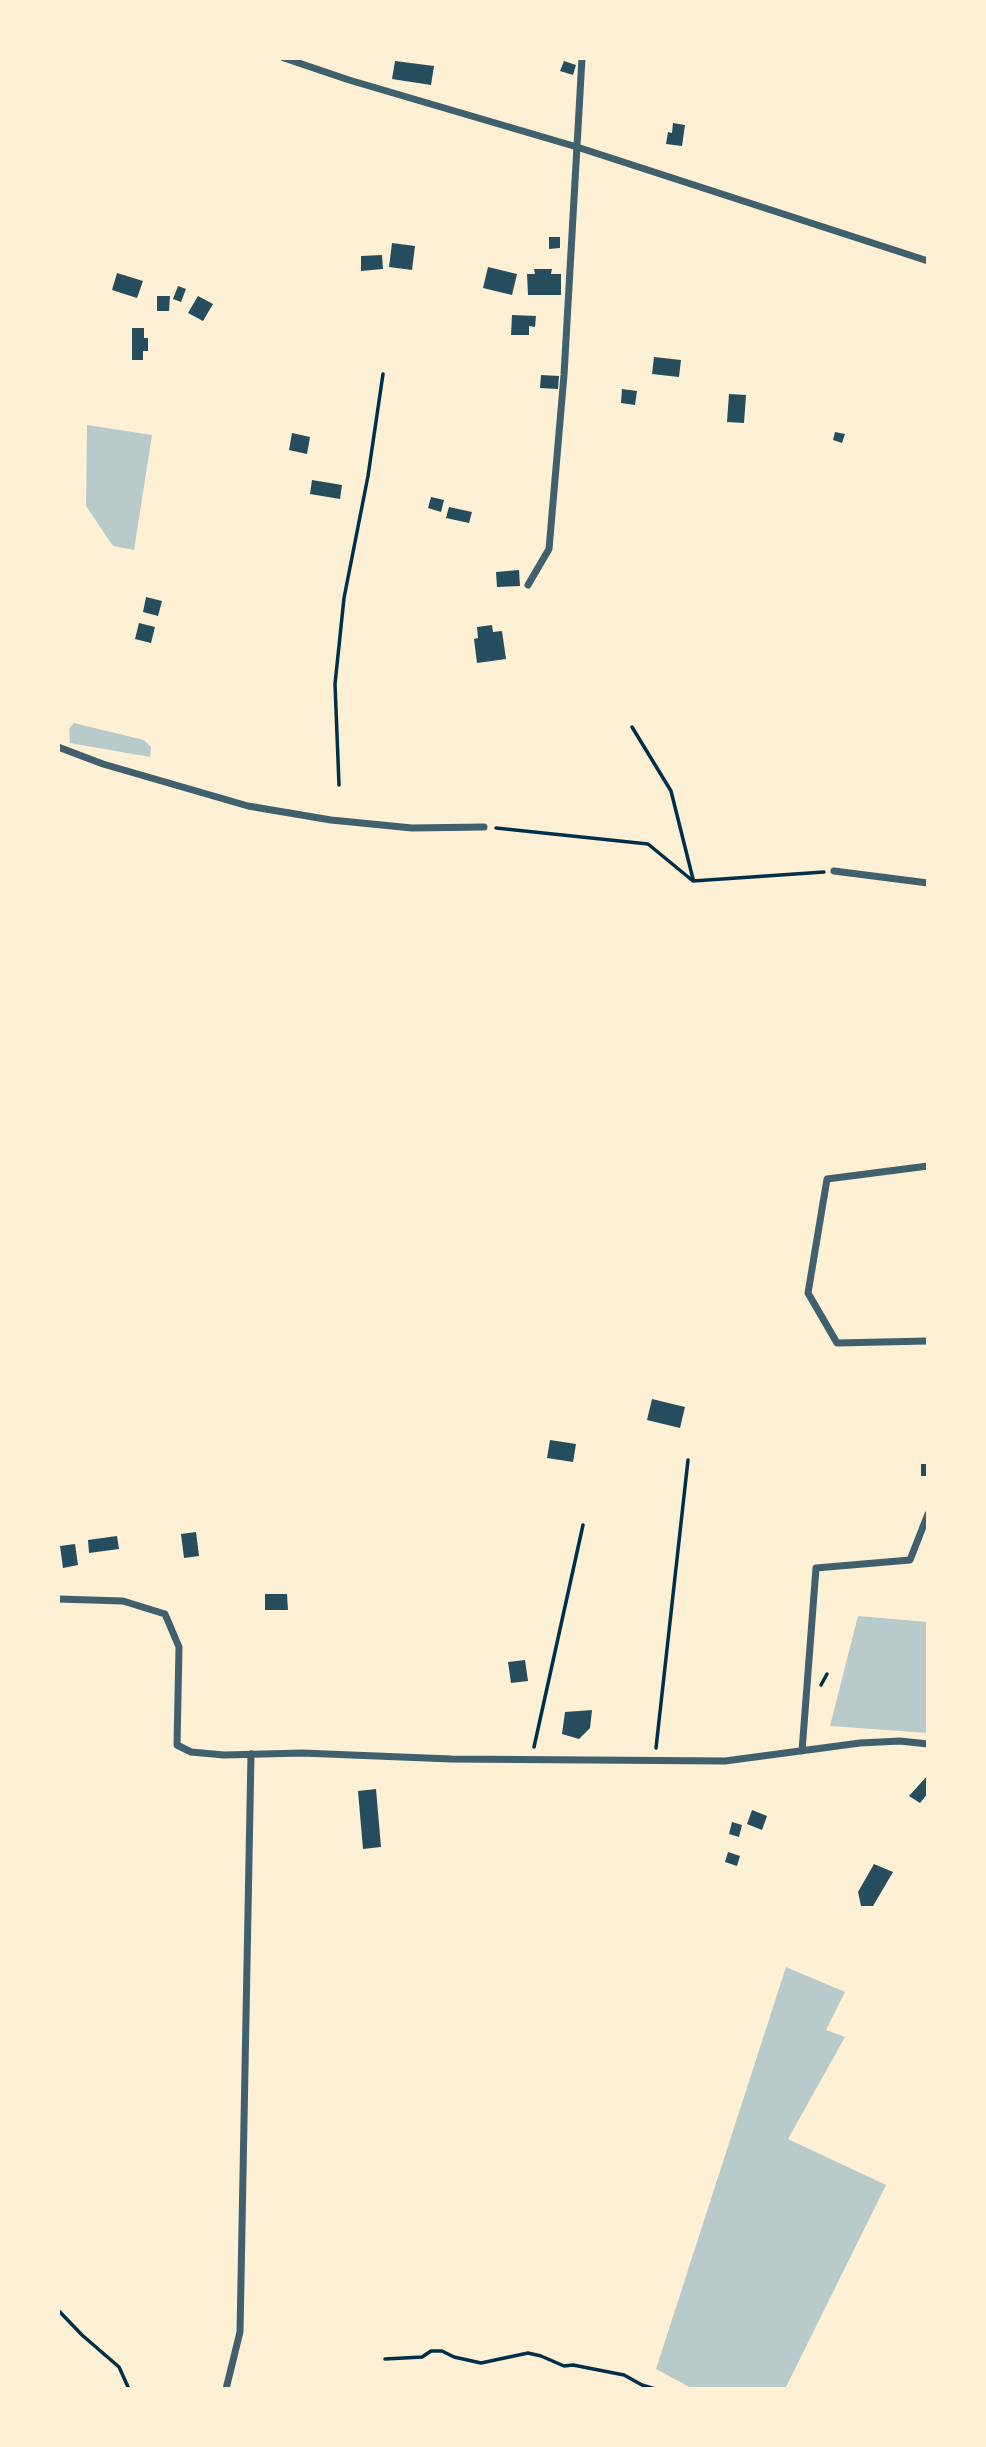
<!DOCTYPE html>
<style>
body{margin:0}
#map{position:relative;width:986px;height:2447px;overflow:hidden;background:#fdf0d5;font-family:"Sofia Sans Condensed",sans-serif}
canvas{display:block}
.frame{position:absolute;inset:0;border:60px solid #fdf0d5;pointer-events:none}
</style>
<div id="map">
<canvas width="986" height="2447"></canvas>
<div class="frame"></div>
</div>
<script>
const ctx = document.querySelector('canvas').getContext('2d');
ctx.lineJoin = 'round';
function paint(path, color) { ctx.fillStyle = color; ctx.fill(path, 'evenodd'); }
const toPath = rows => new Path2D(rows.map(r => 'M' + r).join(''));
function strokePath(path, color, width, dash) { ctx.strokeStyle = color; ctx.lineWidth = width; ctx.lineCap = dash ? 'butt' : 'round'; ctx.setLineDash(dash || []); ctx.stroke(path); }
paint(toPath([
 [87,425,152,435,134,550,113,546,86,506],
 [74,723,144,740,151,747,150,757,70,743,69,729],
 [858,1616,928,1622,928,1733,830,1726],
 [786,1967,845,1992,826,2030,845,2037,788,2139,886,2185,785,2389,693,2389,656,2369]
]), '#b9caca');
paint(toPath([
 [395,61,434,66,431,85,392,79],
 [564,61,576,65,573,75,560,71],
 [673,123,685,125,682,146,666,144,668,132,672,133],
 [549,237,560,237,560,248,549,249],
 [392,243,415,246,412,270,389,267],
 [382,255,383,269,361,271,361,256],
 [488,267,517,274,512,295,483,288],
 [534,269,552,269,551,274,561,274,561,295,528,295,527,274,535,274],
 [117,273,143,281,137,298,112,290],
 [178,286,186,289,181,302,173,299],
 [157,296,170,296,169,311,157,311],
 [198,296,213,304,203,321,188,313],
 [512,315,536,316,535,327,529,326,529,335,511,335],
 [132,328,144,328,144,338,148,338,148,351,143,351,143,360,132,360],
 [654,357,681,360,679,377,652,374],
 [541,375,559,376,558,389,540,388],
 [622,389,637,391,635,405,621,403],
 [729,394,746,395,744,423,727,422],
 [835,432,845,434,842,443,833,440],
 [292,433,310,437,307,454,289,450],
 [312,480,342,485,340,499,310,494],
 [431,497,444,500,441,512,428,508],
 [449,507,472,512,469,523,446,518],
 [519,570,520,586,497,587,496,572],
 [146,597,162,601,158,616,143,612],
 [139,623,155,627,151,643,135,639],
 [492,625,493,632,502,631,506,659,477,663,474,639,478,638,477,627],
 [652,1399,685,1407,680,1428,647,1420],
 [550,1440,576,1444,573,1462,547,1458],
 [921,1464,928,1464,928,1476,921,1476],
 [196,1532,199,1556,184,1558,181,1534],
 [117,1536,119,1549,89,1553,88,1540],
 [75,1544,78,1565,63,1568,60,1546],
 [265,1594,287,1594,288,1610,265,1610],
 [525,1660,528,1681,511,1683,508,1662],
 [592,1710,590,1728,579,1739,562,1734,565,1712],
 [928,1775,928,1793,920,1803,909,1796],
 [376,1789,381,1847,363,1849,358,1791],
 [752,1810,767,1816,762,1830,747,1824],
 [732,1822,742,1825,739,1837,729,1834],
 [728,1852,740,1856,737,1866,725,1862],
 [874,1864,893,1872,873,1906,861,1906,858,1892]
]), '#264d5e');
strokePath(toPath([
 [632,727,671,791,693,879],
 [339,785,335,684,344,598,368,476,383,374],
 [496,828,648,844,693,881,824,872],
 [821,1685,827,1674],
 [534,1747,583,1525],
 [656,1748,688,1460],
 [58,2310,82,2335,119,2367,129,2389],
 [385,2359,422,2357,431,2351,442,2351,454,2357,481,2363,528,2353,541,2356,564,2366,573,2365,624,2375,642,2385,655,2389]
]), '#003049', 3.5);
strokePath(toPath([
 [284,58,349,80,577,147,928,261],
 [528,585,549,549,564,375,582,58],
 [58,747,103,764,248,806,331,820,412,828,484,827],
 [834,871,928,883],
 [928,1166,827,1179,808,1293,837,1343,928,1341],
 [58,1599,123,1601,165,1614,179,1647,177,1745,191,1752,224,1755,302,1753,451,1759,725,1761,860,1743,900,1741,928,1744],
 [802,1751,816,1568,910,1560,928,1514],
 [226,2389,240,2332,251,1754]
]), '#3f606c', 7);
</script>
